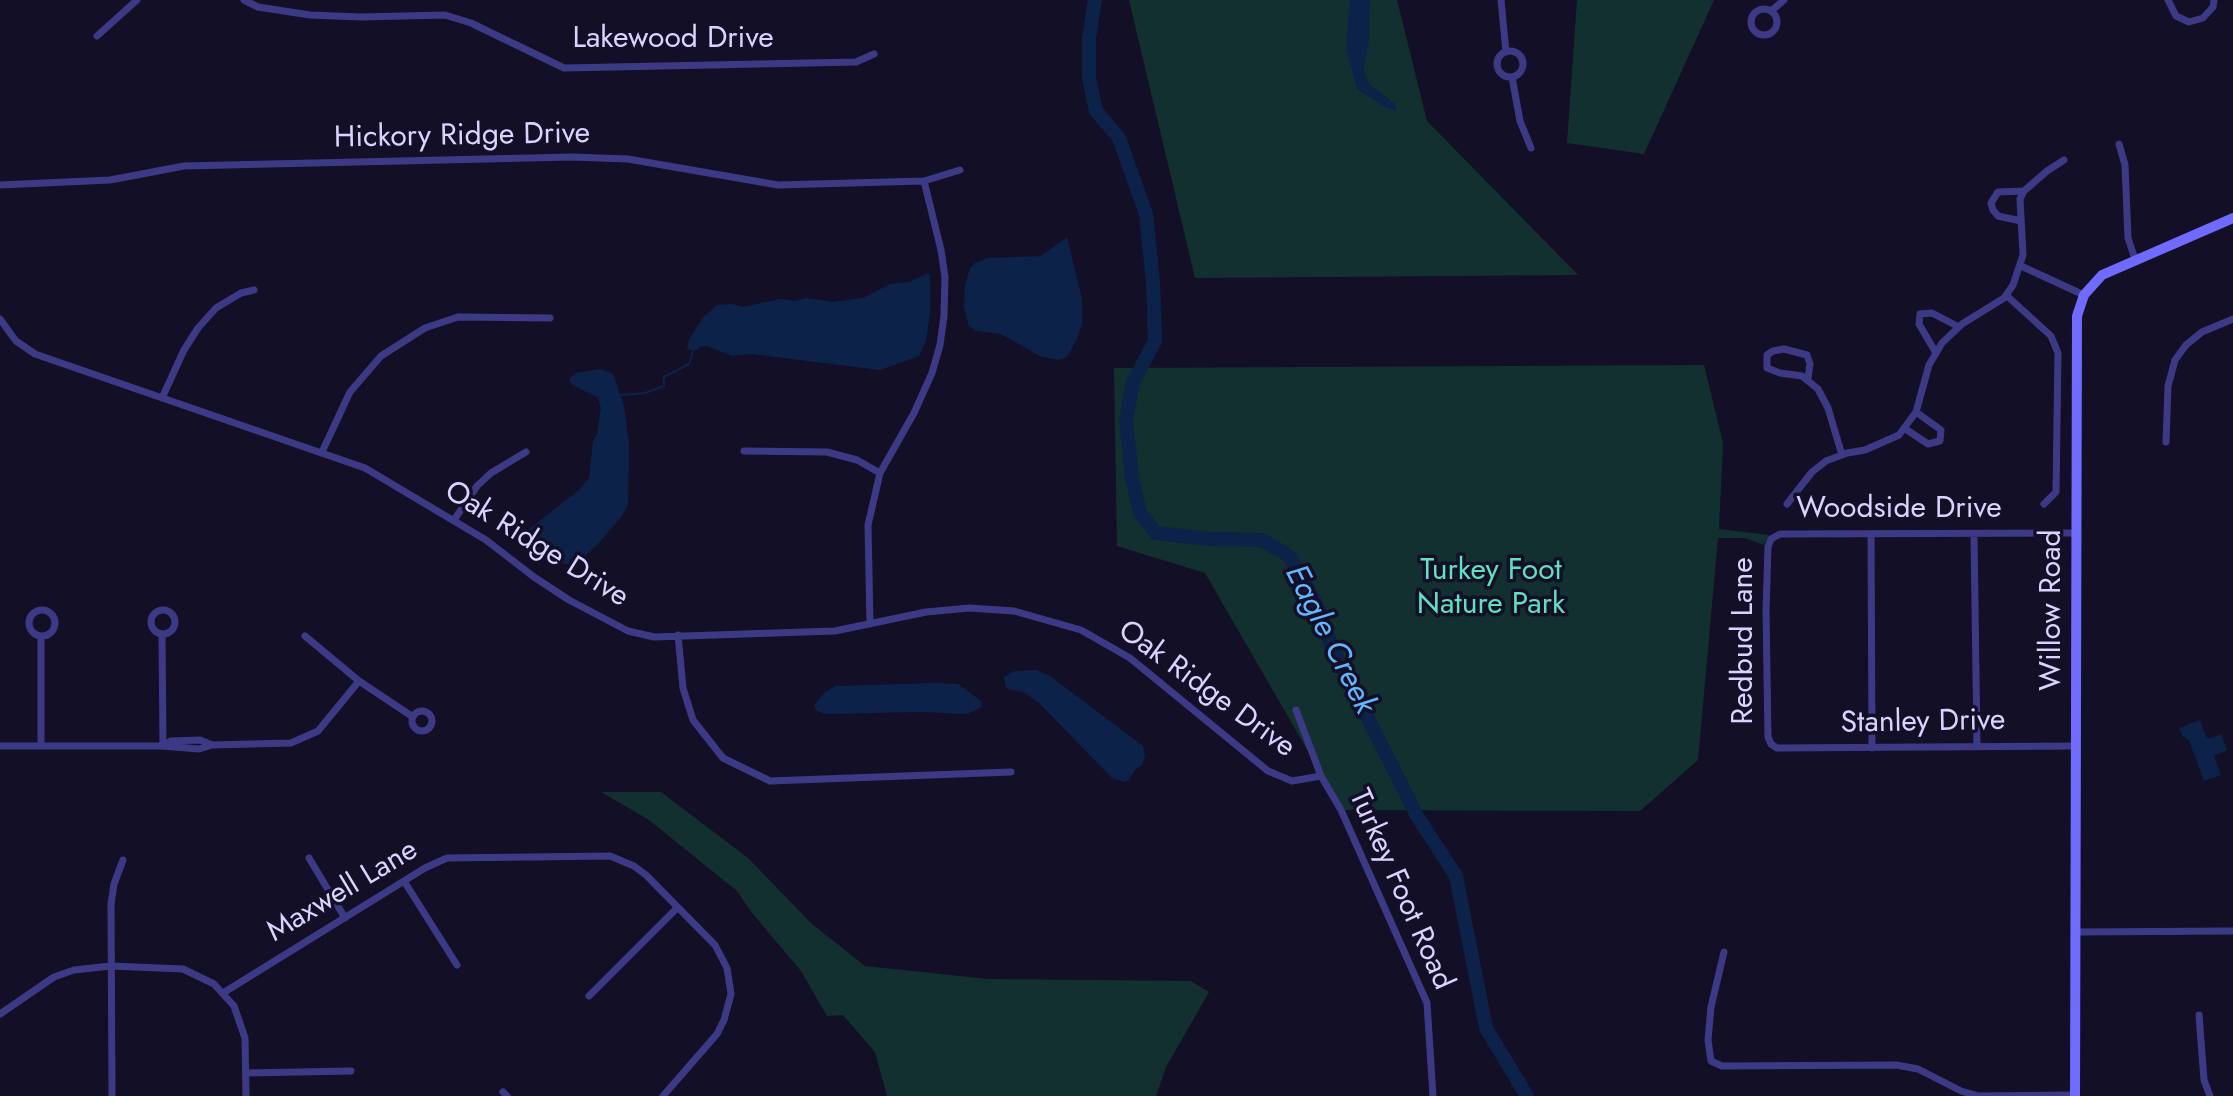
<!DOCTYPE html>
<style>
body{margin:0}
canvas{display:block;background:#130f26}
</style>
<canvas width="2233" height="1096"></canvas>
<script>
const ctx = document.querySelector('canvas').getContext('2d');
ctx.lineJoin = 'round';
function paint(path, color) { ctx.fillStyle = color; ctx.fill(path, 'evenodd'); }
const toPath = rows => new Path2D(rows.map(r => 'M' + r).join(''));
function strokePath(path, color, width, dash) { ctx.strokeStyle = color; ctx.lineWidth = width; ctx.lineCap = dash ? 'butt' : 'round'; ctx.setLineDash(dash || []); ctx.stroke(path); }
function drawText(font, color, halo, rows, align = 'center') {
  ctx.font = font + ' Jost,sans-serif'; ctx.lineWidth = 7; ctx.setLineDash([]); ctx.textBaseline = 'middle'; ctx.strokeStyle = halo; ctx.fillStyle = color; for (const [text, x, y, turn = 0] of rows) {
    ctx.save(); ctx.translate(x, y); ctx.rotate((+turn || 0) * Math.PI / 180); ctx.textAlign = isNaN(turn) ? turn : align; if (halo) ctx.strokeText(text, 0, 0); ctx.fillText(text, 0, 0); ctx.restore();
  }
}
paint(toPath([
 [1129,0,1397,0,1427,121,1578,275,1195,278],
 [1577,0,1714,0,1644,154,1567,143],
 [1704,365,1723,443,1719,529,1769,535,1764,545,1745,538,1718,538,1698,760,1640,811,1342,810,1205,573,1117,546,1114,368],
 [601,792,661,792,748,858,812,924,865,966,988,979,1191,981,1209,992,1166,1067,1156,1096,887,1096,875,1052,843,1015,827,1016,801,971,753,914,737,891,649,820]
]), '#12302f');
paint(toPath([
 [1350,0,1370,0,1369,39,1364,71,1369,84,1395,104,1396,111,1385,107,1357,89,1346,48],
 [1067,237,1082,299,1082,323,1077,339,1067,357,1058,360,1040,356,1001,334,975,331,969,326,964,308,965,285,970,268,975,263,988,258,1041,256],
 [926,274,930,275,930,312,926,341,919,356,880,370,752,354,732,356,707,346,699,347,696,351,687,349,689,340,703,317,717,305,732,304,743,307,780,299,794,301,806,298,832,302,863,298,890,284,910,282],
 [600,369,613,374,624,406,629,445,628,504,622,516,598,544,577,563,565,564,552,561,526,537,525,532,579,490,589,478,593,441,597,434,601,408,597,397,572,385,569,379,576,373],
 [1036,670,1050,676,1143,746,1145,756,1142,765,1135,770,1129,780,1124,782,1112,778,1039,703,1025,693,1006,688,1004,677,1015,671],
 [936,683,958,684,981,701,982,707,967,714,922,712,824,714,816,710,814,705,825,692,836,686],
 [2200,720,2207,739,2221,734,2227,750,2214,756,2221,775,2204,781,2189,740,2183,737,2179,728]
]), '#0c2248');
strokePath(toPath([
 [621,395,645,393,664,386,664,377,689,364,693,351]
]), '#0c2248', 2);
strokePath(toPath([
 [1095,0,1089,38,1089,78,1096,111,1119,138,1146,214,1153,282,1155,341,1133,382,1126,421,1132,478,1140,513,1156,533,1210,539,1262,540,1289,556,1315,601,1332,648,1399,780,1417,816,1456,876,1486,1028,1527,1096]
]), '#0c2248', 14);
strokePath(toPath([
 [244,0,258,7,310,15,361,17,445,15,471,23,564,68,856,62,874,54],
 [1501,0,1506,52],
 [2168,0,2176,16,2189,22,2203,18,2213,7,2214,0],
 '1751 22a13 13 0 1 1 26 0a13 13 0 1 1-26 0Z',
 [1771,11,1784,0],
 [97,36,137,0],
 '1497 64a13 13 0 1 1 26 0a13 13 0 1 1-26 0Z',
 [1512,77,1520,121,1531,148],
 [2119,144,2125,165,2128,238,2135,259],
 [0,185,110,180,184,166,572,157,628,159,778,185,924,181,960,170],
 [2021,221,1998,216,1993,210,1991,203,1998,192,2024,191],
 [2021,266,2084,295],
 [2006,295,2051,336,2058,353,2056,492,2044,504],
 [0,319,16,341,35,354,365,468,486,540,534,577,569,600,628,631,654,637,835,631,926,612,969,608,1014,611,1081,630,1130,658,1268,771,1292,781,1321,776],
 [1936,353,1919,324,1920,314,1932,313,1959,327],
 [1808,378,1810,364,1807,355,1784,349,1773,351,1767,355,1767,368,1780,373,1802,376,1818,389,1828,408,1842,455],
 [162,398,184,350,198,328,216,308,241,293,254,290],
 [1904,428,1928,444,1940,441,1941,430,1916,412],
 [2166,442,2168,386,2175,360,2186,345,2202,332,2233,319],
 [744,451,827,452,857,460,880,473],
 [322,452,350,392,381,356,425,328,458,317,550,318],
 [1787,504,1812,472,1826,461,1847,453,1865,450,1899,435,1916,412,1929,365,1942,343,1962,324,2004,298,2013,285,2023,255,2020,199,2024,191,2047,171,2064,160],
 [454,520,477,486,491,473,526,452],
 [1871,534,1872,748],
 [1974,534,1977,746],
 '151 622a12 12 0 1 1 24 0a12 12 0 1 1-24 0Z',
 '29 623a13 13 0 1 1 26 0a13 13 0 1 1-26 0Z',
 [870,624,868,525,880,473,914,413,932,373,940,345,944,316,945,277,941,250,924,181],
 [162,634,163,746],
 [678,635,683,688,693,720,723,758,770,781,1011,772],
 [41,636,41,746],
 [305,636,359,681,413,717],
 [1296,710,1321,776,1341,810,1427,1003,1433,1096],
 '412 721a10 10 0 1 1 20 0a10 10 0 1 1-20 0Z',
 [0,746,163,746,199,749,212,745,291,743,318,731,359,681],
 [163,746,171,741,200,740,210,744],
 [2076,746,1777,748,1771,744,1768,737,1766,611,1768,547,1771,539,1780,534,2077,533],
 [309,858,345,918],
 [404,881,457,965],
 [2075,932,2233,931],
 [1724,952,1711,1007,1708,1040,1711,1061,1722,1066,1896,1065,1918,1069,1961,1091,1979,1096,2075,1095],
 [223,993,425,868,447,858,610,856,634,866,646,875,715,945,727,968,731,994,724,1020,717,1034,663,1096],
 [589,996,677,908],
 [0,1014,54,977,74,970,111,966,183,969,214,984,234,1006,245,1038,246,1096],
 [2199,1015,2204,1080,2210,1096],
 [246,1073,351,1071],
 [503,1092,507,1096],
 [112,1096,111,904,114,884,123,860]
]), '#3d3a85', 7);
strokePath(toPath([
 [2075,1096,2077,316,2084,295,2102,275,2233,218]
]), '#6f6bff', 10);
drawText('30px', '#d9d4ff', '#130f26', [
 ["Lakewood Drive",673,40],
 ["Hickory Ridge Drive",462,137,-1],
 ["Woodside Drive",1899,510],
 ["Oak Ridge Drive",536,545,32],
 ["Willow Road",2053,610,-90],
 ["Redbud Lane",1745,641,-90],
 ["Oak Ridge Drive",1206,690,36],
 ["Stanley Drive",1923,723,-1],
 ["Turkey Foot Road",1400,890,66],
 ["Maxwell Lane",343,892,-31]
]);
drawText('30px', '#5fe0c0', '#130f26', [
 ["Turkey Foot",1491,572],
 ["Nature Park",1491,606]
]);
drawText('italic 32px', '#62b6ff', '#130f26', [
 ["Eagle Creek",1329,640,63]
]);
</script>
